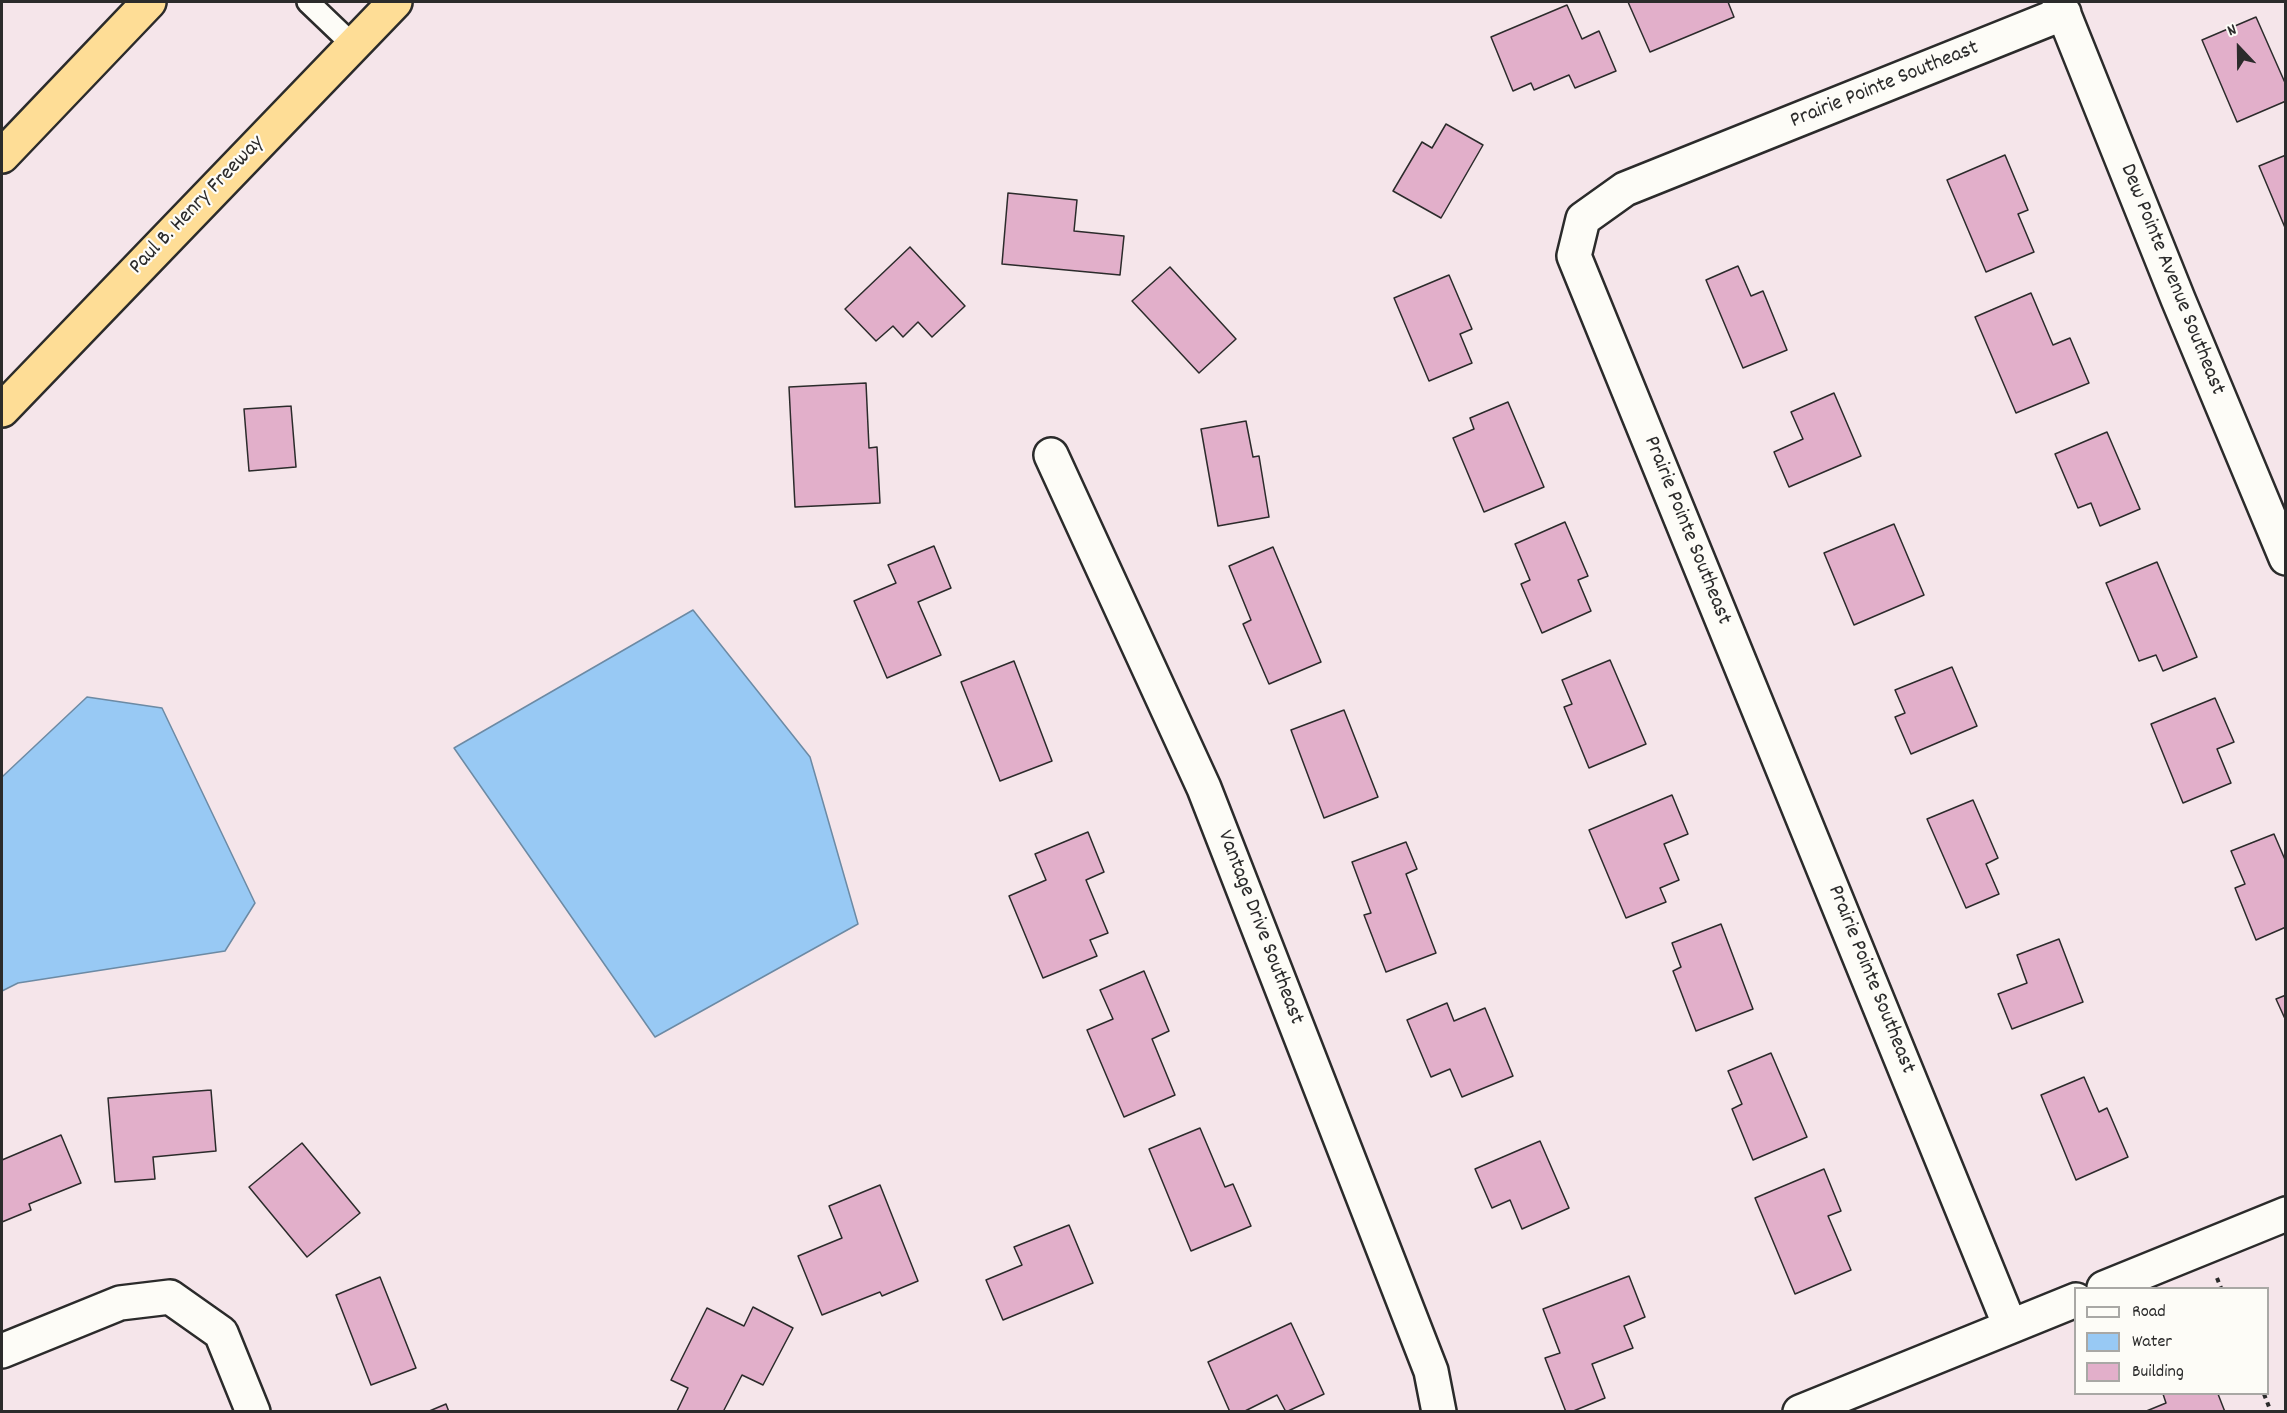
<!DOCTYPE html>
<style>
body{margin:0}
#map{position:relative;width:2287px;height:1413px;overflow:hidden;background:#f5e5ea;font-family:Dekko,sans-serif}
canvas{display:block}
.frame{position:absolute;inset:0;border:3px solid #2b2b2b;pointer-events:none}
.legend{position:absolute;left:2074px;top:1287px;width:195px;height:108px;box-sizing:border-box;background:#fdfcf7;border:2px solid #a9a8a5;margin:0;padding:8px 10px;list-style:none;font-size:18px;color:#2b2b2b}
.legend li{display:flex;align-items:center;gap:12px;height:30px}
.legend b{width:30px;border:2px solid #a9a8a5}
.north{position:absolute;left:2209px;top:18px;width:60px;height:60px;-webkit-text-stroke:4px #fdfcf7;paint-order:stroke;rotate:338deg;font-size:16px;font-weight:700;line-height:24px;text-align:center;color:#2b2b2b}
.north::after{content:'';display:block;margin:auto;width:21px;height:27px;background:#2b2b2b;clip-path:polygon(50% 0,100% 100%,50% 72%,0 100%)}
</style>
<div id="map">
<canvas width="2287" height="1413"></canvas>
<div class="frame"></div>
<ul class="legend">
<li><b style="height:8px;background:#fdfcf7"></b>Road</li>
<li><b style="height:16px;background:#98c9f4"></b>Water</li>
<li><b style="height:16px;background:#e2afca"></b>Building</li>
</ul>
<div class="north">N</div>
</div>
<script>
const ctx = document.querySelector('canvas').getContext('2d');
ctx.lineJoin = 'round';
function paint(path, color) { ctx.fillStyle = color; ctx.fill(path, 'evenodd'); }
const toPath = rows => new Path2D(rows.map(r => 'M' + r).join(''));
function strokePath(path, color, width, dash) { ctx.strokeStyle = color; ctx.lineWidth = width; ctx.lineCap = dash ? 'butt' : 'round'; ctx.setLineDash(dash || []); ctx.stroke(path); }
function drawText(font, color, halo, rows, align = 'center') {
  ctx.font = font + ' Dekko,sans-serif'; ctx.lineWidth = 4.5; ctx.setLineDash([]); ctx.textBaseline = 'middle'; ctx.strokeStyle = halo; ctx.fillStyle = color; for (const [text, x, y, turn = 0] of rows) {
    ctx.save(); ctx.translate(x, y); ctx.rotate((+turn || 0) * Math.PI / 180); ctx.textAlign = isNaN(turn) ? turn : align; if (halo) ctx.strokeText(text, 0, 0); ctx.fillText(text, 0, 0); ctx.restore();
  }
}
const water = toPath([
 [693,610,810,757,858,924,655,1037,454,748,693,610],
 [87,697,162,708,255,903,225,951,18,983,2,991,2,777,87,697]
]);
paint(water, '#98c9f4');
strokePath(water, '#6c8aa4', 1.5);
const building = toPath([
 [1628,2,1728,2,1734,17,1650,52,1628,2],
 [1567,5,1582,39,1599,31,1616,71,1575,88,1569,75,1534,90,1531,83,1513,91,1491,37,1567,5],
 [2256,17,2286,85,2286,101,2237,122,2202,40,2256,17],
 [1446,124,1483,145,1441,218,1393,191,1422,142,1432,148,1446,124],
 [2005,155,2028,210,2018,214,2034,252,1986,272,1947,180,2005,155],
 [2286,155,2286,230,2259,166,2286,155],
 [1008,193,1077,200,1074,231,1124,236,1120,275,1002,264,1008,193],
 [910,247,965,306,932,337,918,322,903,337,893,326,876,341,845,309,910,247],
 [1738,266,1751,296,1763,291,1787,350,1743,368,1706,280,1738,266],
 [1170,267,1236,339,1199,373,1132,301,1170,267],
 [1449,275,1472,329,1460,334,1472,363,1429,381,1394,298,1449,275],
 [2031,293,2053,345,2070,338,2089,383,2016,413,1975,317,2031,293],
 [866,383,869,448,877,447,880,503,795,507,789,387,866,383],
 [1834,393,1861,456,1789,487,1774,452,1803,439,1791,412,1834,393],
 [1508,402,1544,487,1484,512,1453,438,1474,429,1470,418,1508,402],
 [291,406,296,467,249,471,244,409,291,406],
 [1246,421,1253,457,1259,456,1269,517,1218,526,1201,429,1246,421],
 [2107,432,2140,509,2100,526,2091,503,2078,508,2055,454,2107,432],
 [1565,522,1588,576,1578,580,1591,611,1542,633,1521,584,1530,580,1515,544,1565,522],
 [1894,524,1924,595,1854,625,1824,553,1894,524],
 [934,546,951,588,918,602,941,655,887,678,854,601,896,583,888,565,934,546],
 [1273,547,1321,662,1269,684,1243,624,1251,620,1229,566,1273,547],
 [2157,562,2197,657,2163,671,2156,655,2139,661,2106,583,2157,562],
 [1610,660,1646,744,1589,768,1564,707,1572,704,1562,680,1610,660],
 [1014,661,1052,761,1000,781,961,682,1014,661],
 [1952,667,1977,726,1911,754,1895,717,1905,713,1895,690,1952,667],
 [2215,698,2234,742,2217,749,2231,783,2183,803,2151,724,2215,698],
 [1344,710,1378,797,1324,818,1291,730,1344,710],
 [1672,795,1688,834,1664,844,1679,880,1660,888,1666,902,1626,918,1589,830,1672,795],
 [1973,800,1998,858,1986,864,1999,894,1966,908,1927,819,1973,800],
 [1088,832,1104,872,1086,880,1108,933,1090,940,1097,956,1043,978,1009,896,1046,880,1035,854,1088,832],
 [2274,834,2286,862,2286,927,2256,940,2235,888,2245,884,2231,851,2274,834],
 [1406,842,1417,869,1406,874,1436,953,1386,972,1364,915,1371,913,1352,862,1406,842],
 [1721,924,1753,1009,1696,1031,1673,971,1681,967,1672,943,1721,924],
 [2059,939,2083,1002,2012,1029,1998,994,2027,983,2017,955,2059,939],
 [1144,971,1169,1031,1152,1039,1175,1095,1124,1117,1087,1030,1113,1019,1100,990,1144,971],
 [2286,995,2286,1021,2276,999,2286,995],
 [1447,1003,1454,1021,1485,1008,1513,1076,1462,1097,1450,1069,1431,1077,1407,1020,1447,1003],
 [1771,1053,1807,1137,1753,1160,1732,1109,1742,1104,1728,1071,1771,1053],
 [2084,1077,2099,1112,2107,1108,2128,1157,2076,1180,2041,1095,2084,1077],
 [211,1090,216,1151,153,1157,155,1179,115,1182,108,1098,211,1090],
 [1200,1128,1225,1187,1233,1184,1251,1226,1191,1251,1149,1149,1200,1128],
 [61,1135,81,1183,29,1204,31,1210,2,1222,2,1160,61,1135],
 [1540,1141,1569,1208,1522,1229,1510,1200,1492,1208,1475,1169,1540,1141],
 [302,1143,360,1213,307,1257,249,1187,302,1143],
 [1824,1169,1841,1211,1828,1216,1851,1270,1795,1294,1755,1198,1824,1169],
 [880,1185,918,1281,882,1296,880,1292,822,1315,798,1256,842,1238,829,1206,880,1185],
 [1069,1225,1093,1283,1003,1320,986,1280,1022,1265,1014,1247,1069,1225],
 [1629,1276,1645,1317,1624,1326,1633,1348,1592,1364,1605,1398,1571,1412,1566,1412,1545,1358,1560,1353,1543,1309,1629,1276],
 [380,1277,416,1368,371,1385,336,1295,380,1277],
 [753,1307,793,1328,763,1385,742,1375,723,1412,677,1411,688,1388,671,1380,707,1308,744,1326,753,1307],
 [1291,1323,1324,1394,1286,1412,1277,1395,1243,1412,1230,1412,1208,1362,1291,1323],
 [2163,1394,2218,1394,2225,1412,2144,1412,2166,1403,2163,1394],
 [446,1404,449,1412,427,1412,446,1404]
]);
paint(building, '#e2afca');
strokePath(building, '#2b2b2b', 1.5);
const service = toPath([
 [308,2,353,45]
]);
const minor = toPath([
 [2059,2,2178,299,2286,558],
 [1051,455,1204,788,1431,1371,1439,1412],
 [2104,1288,2286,1214],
 [2010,1326,1574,256,1583,219,1625,189,2064,13],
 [2,1351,120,1303,170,1297,221,1333,253,1412],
 [1800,1412,2076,1300]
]);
const motorway = toPath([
 [2,156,149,2],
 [2,410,395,2]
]);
strokePath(service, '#2b2b2b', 26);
strokePath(minor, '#2b2b2b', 38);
strokePath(motorway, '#2b2b2b', 38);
strokePath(toPath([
 [2217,1278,2221,1288],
 [2264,1394,2271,1412]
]), '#2b2b2b', 4, [4.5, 4.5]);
strokePath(service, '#fdfcf7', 21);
strokePath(minor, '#fdfcf7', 33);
strokePath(motorway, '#fedd96', 33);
drawText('22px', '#2b2b2b', '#fdfcf7', [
 ["Prairie Pointe Southeast",1885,86,-22],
 ["Paul B. Henry Freeway",198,206,-46],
 ["Dew Pointe Avenue Southeast",2171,280,68],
 ["Prairie Pointe Southeast",1686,531,68],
 ["Vantage Drive Southeast",1259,928,69],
 ["Prairie Pointe Southeast",1870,980,68]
]);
</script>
